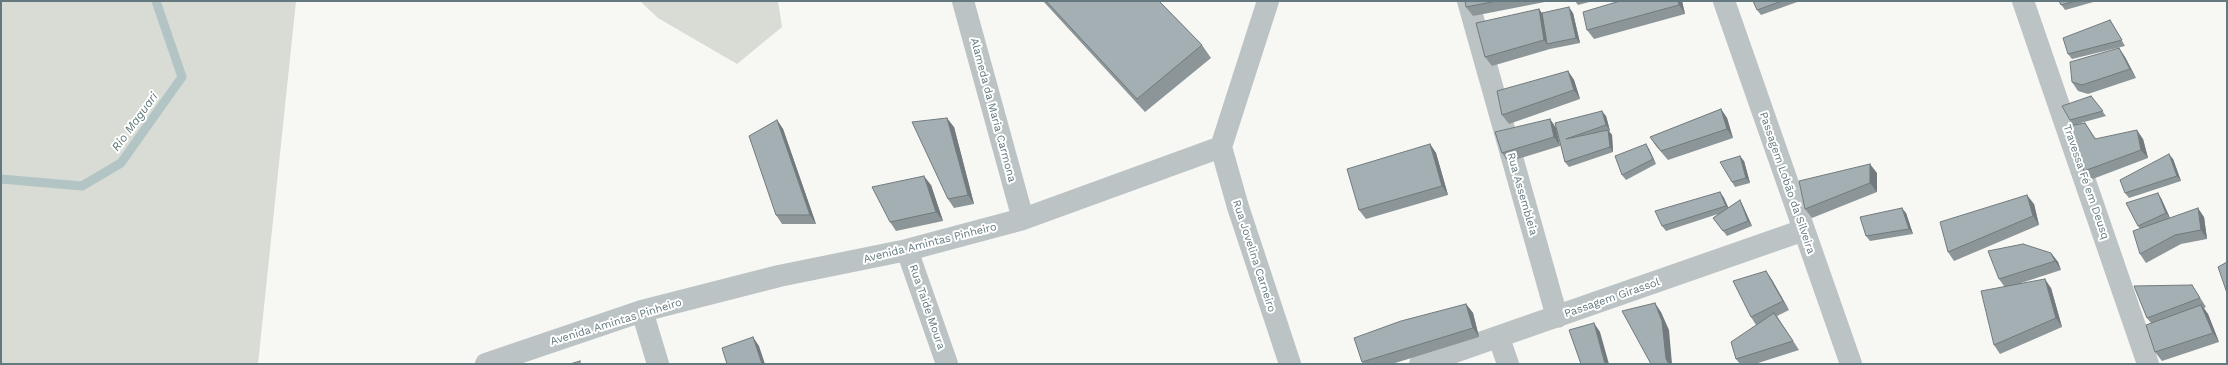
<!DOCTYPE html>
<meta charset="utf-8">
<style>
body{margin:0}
#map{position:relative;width:2228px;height:365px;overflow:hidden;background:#f7f7f4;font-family:"Work Sans",sans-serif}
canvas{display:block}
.frame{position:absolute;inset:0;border:2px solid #63797f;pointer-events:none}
</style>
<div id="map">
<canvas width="2228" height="365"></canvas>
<div class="frame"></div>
</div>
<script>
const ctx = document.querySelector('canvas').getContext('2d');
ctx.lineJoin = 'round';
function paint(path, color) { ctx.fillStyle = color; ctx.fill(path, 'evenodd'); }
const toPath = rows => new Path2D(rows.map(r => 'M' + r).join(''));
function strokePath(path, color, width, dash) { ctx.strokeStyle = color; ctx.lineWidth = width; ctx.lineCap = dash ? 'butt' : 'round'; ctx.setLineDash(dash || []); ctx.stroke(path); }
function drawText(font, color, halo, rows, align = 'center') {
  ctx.font = font + ' "Work Sans",sans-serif'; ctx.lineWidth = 4; ctx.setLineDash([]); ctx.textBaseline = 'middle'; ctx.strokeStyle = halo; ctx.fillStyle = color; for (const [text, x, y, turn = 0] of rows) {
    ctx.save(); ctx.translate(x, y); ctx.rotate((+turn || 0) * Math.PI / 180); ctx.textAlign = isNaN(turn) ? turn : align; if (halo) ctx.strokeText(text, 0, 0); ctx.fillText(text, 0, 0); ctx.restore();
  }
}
paint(toPath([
 [1,1,296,1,258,364,1,364],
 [640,1,778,1,782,27,737,64,658,18]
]), '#d8dcd4');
strokePath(toPath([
 [1,179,82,186,121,163,182,77,156,1]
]), '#b3c4c5', 9);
strokePath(toPath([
 [963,1,1023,219],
 [1468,1,1557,317],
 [1724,1,1851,364],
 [2023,1,2148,364],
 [1221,147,1238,207,1290,364],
 [1221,147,1268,1],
 [907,250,947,364],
 [642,311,658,364],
 [1499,338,1508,364],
 [486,364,642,311,779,276,907,250,1023,219,1221,147],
 [1420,364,1804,230]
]), '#bcc3c5', 22);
paint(toPath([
 [1043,1,1159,1,1202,45,1211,58,1145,112],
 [1465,1,1550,1,1473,16,1466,7],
 [1575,1,1593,1,1578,5],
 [1682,1,1685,14,1594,39,1587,30],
 [1753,1,1800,1,1761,15,1757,10],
 [2059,1,2097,1,2065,10],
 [1539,9,1542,13,1573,13,1580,43,1550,49,1492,66,1485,57],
 [2110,20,2125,46,2072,59,2068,54],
 [2119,48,2125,57,2136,78,2088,94,2078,91,2072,82],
 [1568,71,1574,80,1580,99,1509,124,1502,115],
 [2091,96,2106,116,2077,124,2085,123,2096,139,2143,139,2148,158,2090,180,2084,171,2073,125,2070,120],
 [1721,109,1727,118,1733,138,1668,160,1656,146,1650,137],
 [1606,116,1610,131,1609,131,1612,135,1613,152,1569,167,1565,162,1555,123],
 [1550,119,1556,128,1560,146,1508,162,1502,153],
 [777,120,783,129,816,224,782,224,776,215],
 [954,127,974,204,954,208,948,199],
 [1430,144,1436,153,1448,195,1366,219,1359,210],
 [1649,149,1656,164,1626,180,1622,175],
 [2173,159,2181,181,2129,198,2125,193],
 [1744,161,1750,183,1735,187,1732,182],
 [1877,173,1877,192,1812,218,1805,209],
 [931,185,943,221,896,231,890,222],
 [1720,192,1724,198,1728,208,1740,200,1743,206,1752,226,1727,236,1713,218,1718,214,1666,231,1662,226],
 [2161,198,2170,218,2204,217,2207,239,2181,244,2146,263,2140,254,2140,229,2138,226],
 [2034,204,2039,225,1954,261,1948,252],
 [1906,213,1913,234,1870,241,1866,236],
 [2051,253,2058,262,2061,270,2021,283,2051,288,2062,327,2000,354,1994,345,2004,286,1999,279],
 [1766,271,1772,280,1789,310,1777,316,1799,350,1755,364,1740,364,1736,359,1756,325,1751,317],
 [2192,285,2206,307,2204,308,2208,314,2219,342,2162,361,2155,352,2151,323,2147,318],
 [1466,304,1473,313,1479,337,1392,364,1363,364,1362,362]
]), '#8c9699');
paint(toPath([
 [1678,1,1682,1,1685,14,1679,5],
 [1569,7,1573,13,1580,43,1576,38],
 [1539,9,1545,18,1547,44,1544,40],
 [2119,48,2125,57,2136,78,2130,69],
 [1568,71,1574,80,1580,99,1574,90],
 [1721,109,1727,118,1733,138,1727,129],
 [1602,111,1606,116,1610,131,1606,125],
 [947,118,954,127,974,204,968,195],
 [1550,119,1556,128,1560,146,1554,137],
 [777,120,783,129,816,224,810,215],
 [1608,130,1612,135,1613,152,1610,147],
 [2137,130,2143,139,2148,158,2141,150],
 [1430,144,1436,153,1448,195,1442,186],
 [1646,144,1649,149,1656,164,1653,159],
 [2169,154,2173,159,2181,181,2177,176],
 [1740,156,1744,161,1750,183,1746,178],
 [1870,164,1877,173,1877,192,1870,183],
 [924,176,931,185,943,221,936,212],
 [1720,192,1724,198,1730,211,1726,206],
 [2158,193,2161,198,2170,218,2166,213],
 [2027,195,2034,204,2039,225,2033,216],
 [1740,200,1743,206,1752,226,1748,221],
 [1902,208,1906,213,1913,234,1909,229],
 [2198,208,2204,217,2207,239,2201,230],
 [2051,253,2058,262,2061,270,2055,261],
 [1766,271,1772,280,1789,310,1783,301],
 [2045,279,2051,288,2062,327,2056,318],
 [1655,303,1661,312,1669,330,1672,364,1669,364,1666,359],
 [1466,304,1473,313,1479,337,1473,328],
 [2201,305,2208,314,2219,342,2213,333],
 [1594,323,1600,332,1609,364,1605,364],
 [753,337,759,346,765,364,762,364]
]), '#727a7d');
const building = toPath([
 [1046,1,1159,1,1202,45,1137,99,1046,1],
 [1465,1,1497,1,1466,7,1465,1],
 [1620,1,1678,1,1679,5,1587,30,1583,12,1620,1],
 [1753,1,1782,1,1757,10,1753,1],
 [2059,1,2076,1,2061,5,2059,1],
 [1569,7,1576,38,1547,44,1542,13,1569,7],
 [1539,9,1544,40,1485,57,1476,23,1539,9],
 [2110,20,2122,40,2068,54,2063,38,2110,20],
 [2119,48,2130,69,2082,85,2072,82,2070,62,2119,48],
 [1568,71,1574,90,1502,115,1497,91,1568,71],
 [2091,96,2103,111,2070,120,2062,106,2091,96],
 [1721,109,1727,129,1661,151,1650,137,1721,109],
 [1602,111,1606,125,1566,139,1608,130,1610,147,1565,162,1555,123,1602,111],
 [947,118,968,195,948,199,912,122,947,118],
 [1550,119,1554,137,1502,153,1495,132,1550,119],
 [777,120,810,215,776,215,749,136,777,120],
 [2085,123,2095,139,2137,130,2141,150,2084,171,2069,126,2085,123],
 [1430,144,1442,186,1359,210,1347,169,1430,144],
 [1646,144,1653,159,1622,175,1615,156,1646,144],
 [2169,154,2177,176,2125,193,2120,180,2169,154],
 [1740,156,1746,178,1732,182,1720,162,1740,156],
 [1870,164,1870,183,1805,209,1799,181,1870,164],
 [924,176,936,212,890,222,872,187,924,176],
 [1720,192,1726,206,1662,226,1655,211,1720,192],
 [2158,193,2166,213,2138,226,2126,203,2158,193],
 [2027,195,2033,216,1948,252,1940,222,2027,195],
 [1740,200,1748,221,1723,231,1713,218,1740,200],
 [1902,208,1909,229,1866,236,1860,217,1902,208],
 [2198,208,2201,230,2175,235,2140,254,2133,231,2198,208],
 [2023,244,2051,253,2055,261,1999,279,1988,251,2023,244],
 [2227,262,2227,293,2218,267,2227,262],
 [1766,271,1783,301,1751,317,1733,281,1766,271],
 [2045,279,2056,318,1994,345,1981,291,2045,279],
 [2192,285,2200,298,2147,318,2134,286,2192,285],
 [1655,303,1662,321,1666,359,1669,364,1651,364,1622,311,1655,303],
 [1466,304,1473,328,1362,362,1354,338,1401,321,1466,304],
 [2201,305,2213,333,2155,352,2146,325,2201,305],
 [1774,313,1793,341,1736,359,1731,342,1774,313],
 [1594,323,1605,364,1581,364,1569,330,1594,323],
 [753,337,762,364,727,364,722,348,753,337],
 [580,361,580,364,570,364,580,361]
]);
paint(building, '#a3afb2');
strokePath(building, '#727a7d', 1);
drawText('11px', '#63797f', '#fff', [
 ["Alameda da Maria Carmona",993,110,75],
 ["Travessa Fé em Deusq",2086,182,71],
 ["Passagem Lobão da Silveira",1787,183,71],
 ["Rua Assembleia",1522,194,74],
 ["Avenida Amintas Pinheiro",930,243,-14],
 ["Rua Jovelina Carneiro",1254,256,72],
 ["Passagem Girassol",1612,298,-19],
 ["Rua Taide Moura",927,307,71],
 ["Avenida Amintas Pinheiro",616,322,-17]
]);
drawText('italic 12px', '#5e7879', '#fff', [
 ["Rio Maguari",135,122,-54]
]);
</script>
